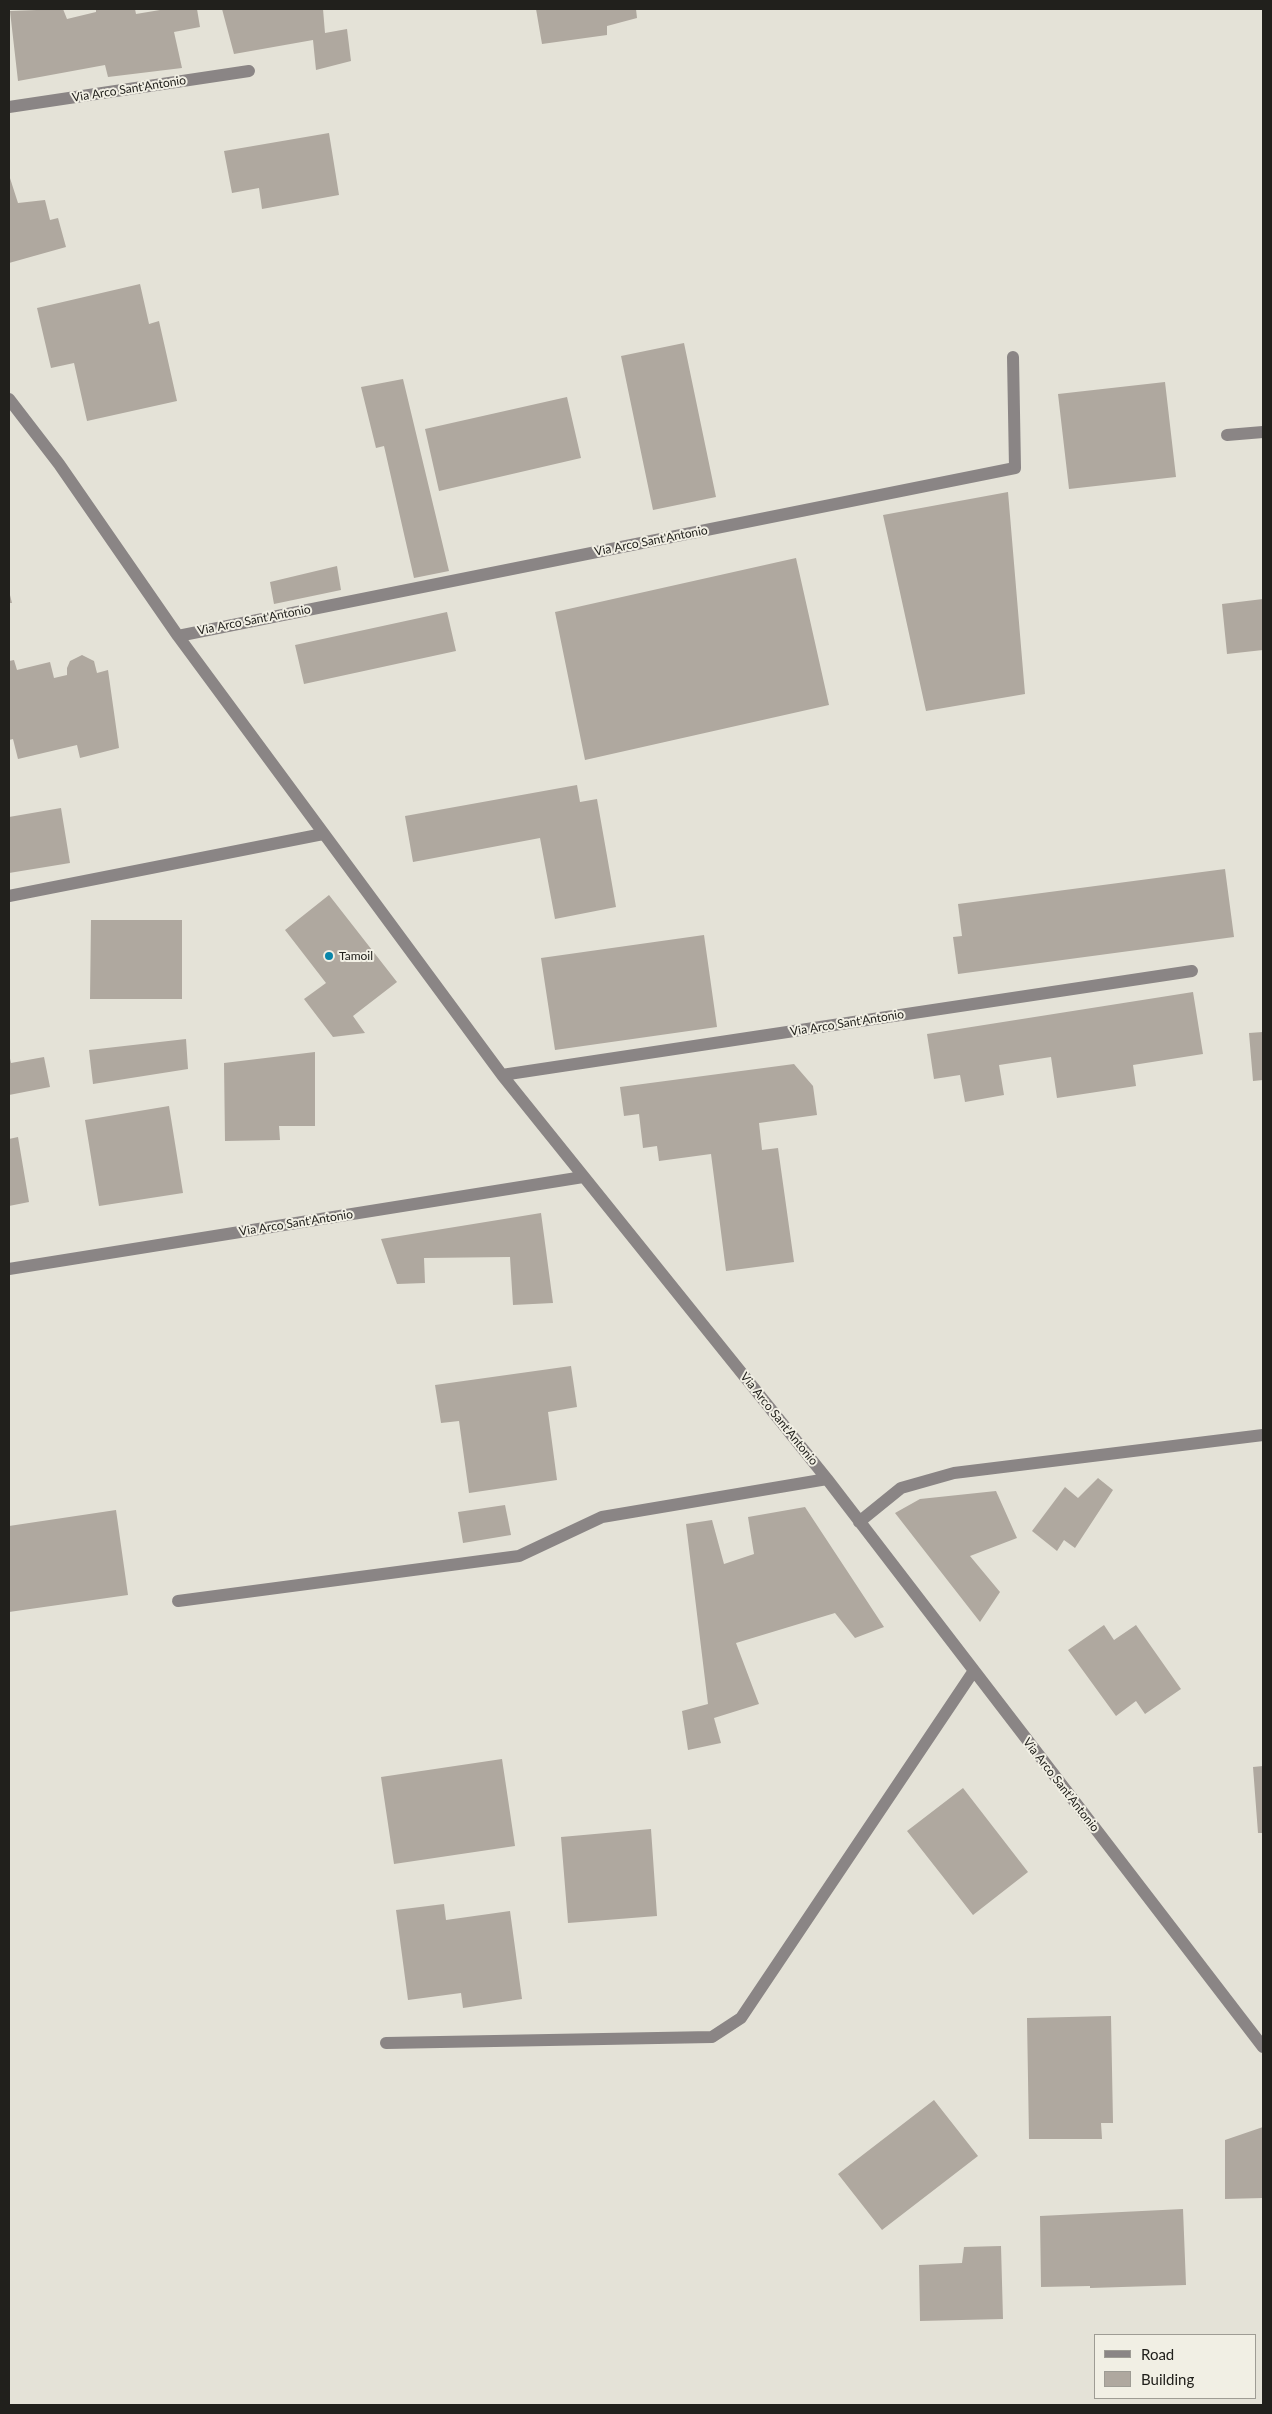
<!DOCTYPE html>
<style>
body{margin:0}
#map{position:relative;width:1272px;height:2414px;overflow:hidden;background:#e4e2d7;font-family:Lato,sans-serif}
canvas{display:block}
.frame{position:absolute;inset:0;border:10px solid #21201c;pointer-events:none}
.legend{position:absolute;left:1094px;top:2334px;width:162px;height:65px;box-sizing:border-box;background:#f1efe4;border:1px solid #9e9c94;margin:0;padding:6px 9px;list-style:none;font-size:15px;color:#21201c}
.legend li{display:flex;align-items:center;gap:10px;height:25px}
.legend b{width:25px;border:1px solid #9e9c94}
</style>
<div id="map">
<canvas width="1272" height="2414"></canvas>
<div class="frame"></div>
<ul class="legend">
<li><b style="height:6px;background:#8a8585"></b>Road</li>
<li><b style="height:14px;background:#afa89f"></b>Building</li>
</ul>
</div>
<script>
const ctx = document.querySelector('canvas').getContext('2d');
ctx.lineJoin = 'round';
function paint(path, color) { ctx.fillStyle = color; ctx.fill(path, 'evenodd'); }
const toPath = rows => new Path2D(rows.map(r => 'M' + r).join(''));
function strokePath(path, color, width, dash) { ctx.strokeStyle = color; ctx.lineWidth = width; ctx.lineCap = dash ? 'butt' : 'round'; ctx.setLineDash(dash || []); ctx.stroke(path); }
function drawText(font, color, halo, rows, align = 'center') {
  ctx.font = font + ' Lato,sans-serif'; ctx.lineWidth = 4; ctx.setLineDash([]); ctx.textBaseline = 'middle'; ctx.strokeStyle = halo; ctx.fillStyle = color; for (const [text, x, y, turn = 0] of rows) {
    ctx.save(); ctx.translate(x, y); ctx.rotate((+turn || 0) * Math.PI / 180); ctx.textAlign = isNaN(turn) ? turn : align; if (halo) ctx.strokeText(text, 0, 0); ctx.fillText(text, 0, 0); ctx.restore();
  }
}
paint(toPath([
 [63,9,67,19,96,12,96,9,135,9,136,14,166,9,197,9,200,27,174,32,182,68,108,77,105,65,18,81,10,11],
 [222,9,323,9,325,33,347,29,351,61,316,70,313,40,234,54],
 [536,9,636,9,637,18,607,26,607,35,542,44],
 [329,133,339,195,262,209,259,188,232,193,224,151],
 [9,175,18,203,45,200,50,220,58,218,66,247,9,263],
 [140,284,149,324,159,321,177,401,87,421,74,363,51,368,37,308],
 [684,343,716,497,653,510,621,356],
 [403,379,449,571,414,578,384,446,376,448,361,387],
 [1165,382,1176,477,1069,489,1058,394],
 [567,397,581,458,439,491,425,429],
 [1008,492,1025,694,926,711,883,515],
 [796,558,829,705,585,760,555,612],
 [337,566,341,590,274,604,270,582],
 [9,591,12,603,9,603],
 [1263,599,1263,650,1227,654,1222,604],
 [447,612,456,651,304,684,295,645],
 [82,655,94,661,97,673,108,670,119,748,80,758,77,745,18,759,13,739,9,740,9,661,14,660,17,670,50,662,54,678,67,675,67,668,70,661],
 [577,785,580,802,597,799,616,907,555,919,540,838,413,862,405,816],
 [61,808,70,863,9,873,9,817],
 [1225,869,1234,937,958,974,953,937,962,936,958,904],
 [329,895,397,982,353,1016,365,1033,333,1037,304,999,326,983,285,930],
 [91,920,182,920,182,999,90,999],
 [704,935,717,1027,555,1050,541,958],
 [1193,992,1203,1054,1133,1065,1136,1086,1057,1098,1051,1057,999,1065,1004,1095,965,1102,960,1075,934,1079,927,1034],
 [1263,1032,1263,1080,1253,1081,1249,1033],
 [186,1039,188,1069,93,1084,89,1050],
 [315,1052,315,1126,279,1126,280,1140,225,1141,224,1063],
 [9,1054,11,1063,44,1057,50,1087,9,1095],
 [794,1064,813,1086,817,1115,759,1123,762,1150,778,1148,794,1262,726,1271,711,1154,659,1161,657,1146,643,1148,639,1114,624,1116,620,1087],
 [169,1106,183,1193,99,1206,85,1120],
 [18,1137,29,1202,9,1206,9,1139],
 [541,1213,553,1303,513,1305,510,1257,424,1258,425,1283,397,1284,381,1239],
 [571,1366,577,1407,548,1412,557,1480,469,1493,459,1421,441,1423,435,1385],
 [1098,1478,1113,1490,1075,1548,1064,1540,1057,1551,1032,1531,1065,1487,1078,1498],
 [996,1491,1017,1538,970,1556,1000,1592,980,1622,895,1513,920,1499],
 [505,1505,511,1535,463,1543,458,1512],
 [805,1507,884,1627,855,1638,835,1613,736,1643,759,1704,714,1718,721,1743,688,1750,682,1711,708,1704,686,1524,712,1520,724,1564,754,1554,748,1517],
 [116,1510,128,1595,9,1612,9,1526],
 [1104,1625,1114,1640,1136,1625,1181,1689,1145,1714,1136,1701,1116,1716,1068,1650],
 [502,1759,515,1846,394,1864,381,1777],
 [1263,1766,1263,1833,1258,1833,1253,1767],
 [963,1788,1028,1872,973,1915,907,1831],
 [651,1829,657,1916,568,1923,561,1837],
 [444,1904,446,1920,510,1911,522,1999,463,2008,461,1993,408,2000,396,1910],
 [1111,2016,1113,2123,1101,2123,1102,2139,1029,2139,1027,2018],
 [934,2100,978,2156,882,2230,838,2174],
 [1263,2127,1263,2198,1225,2199,1225,2140],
 [1183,2209,1186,2285,1090,2288,1090,2286,1041,2287,1040,2216],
 [1001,2246,1003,2319,920,2321,919,2265,962,2263,964,2247]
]), '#afa89f');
strokePath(toPath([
 [9,107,249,71],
 [9,399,59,464,178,636,502,1075,827,1479,1263,2047],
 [1227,435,1263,432],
 [178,636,1015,468,1013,357],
 [9,896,323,834],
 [502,1075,1192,971],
 [9,1269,583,1177],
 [859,1522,901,1488,954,1473,1263,1435],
 [178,1601,519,1556,602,1517,827,1479],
 [386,2043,712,2037,741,2018,973,1672]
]), '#8a8585', 12);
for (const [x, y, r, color] of [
 [329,956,5,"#0885a9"]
]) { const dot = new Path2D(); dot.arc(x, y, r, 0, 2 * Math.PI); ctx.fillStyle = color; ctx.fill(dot); strokePath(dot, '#f1efe4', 2); }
drawText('12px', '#21201c', '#f1efe4', [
 ["Via Arco Sant'Antonio",129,89,-9],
 ["Via Arco Sant'Antonio",651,541,-11],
 ["Via Arco Sant'Antonio",254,620,-11],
 ["Via Arco Sant'Antonio",847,1023,-9],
 ["Via Arco Sant'Antonio",296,1223,-9],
 ["Via Arco Sant'Antonio",779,1419,51],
 ["Via Arco Sant'Antonio",1061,1785,52]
]);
drawText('12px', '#21201c', '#f1efe4', [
 ["Tamoil",339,956]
], 'left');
</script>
